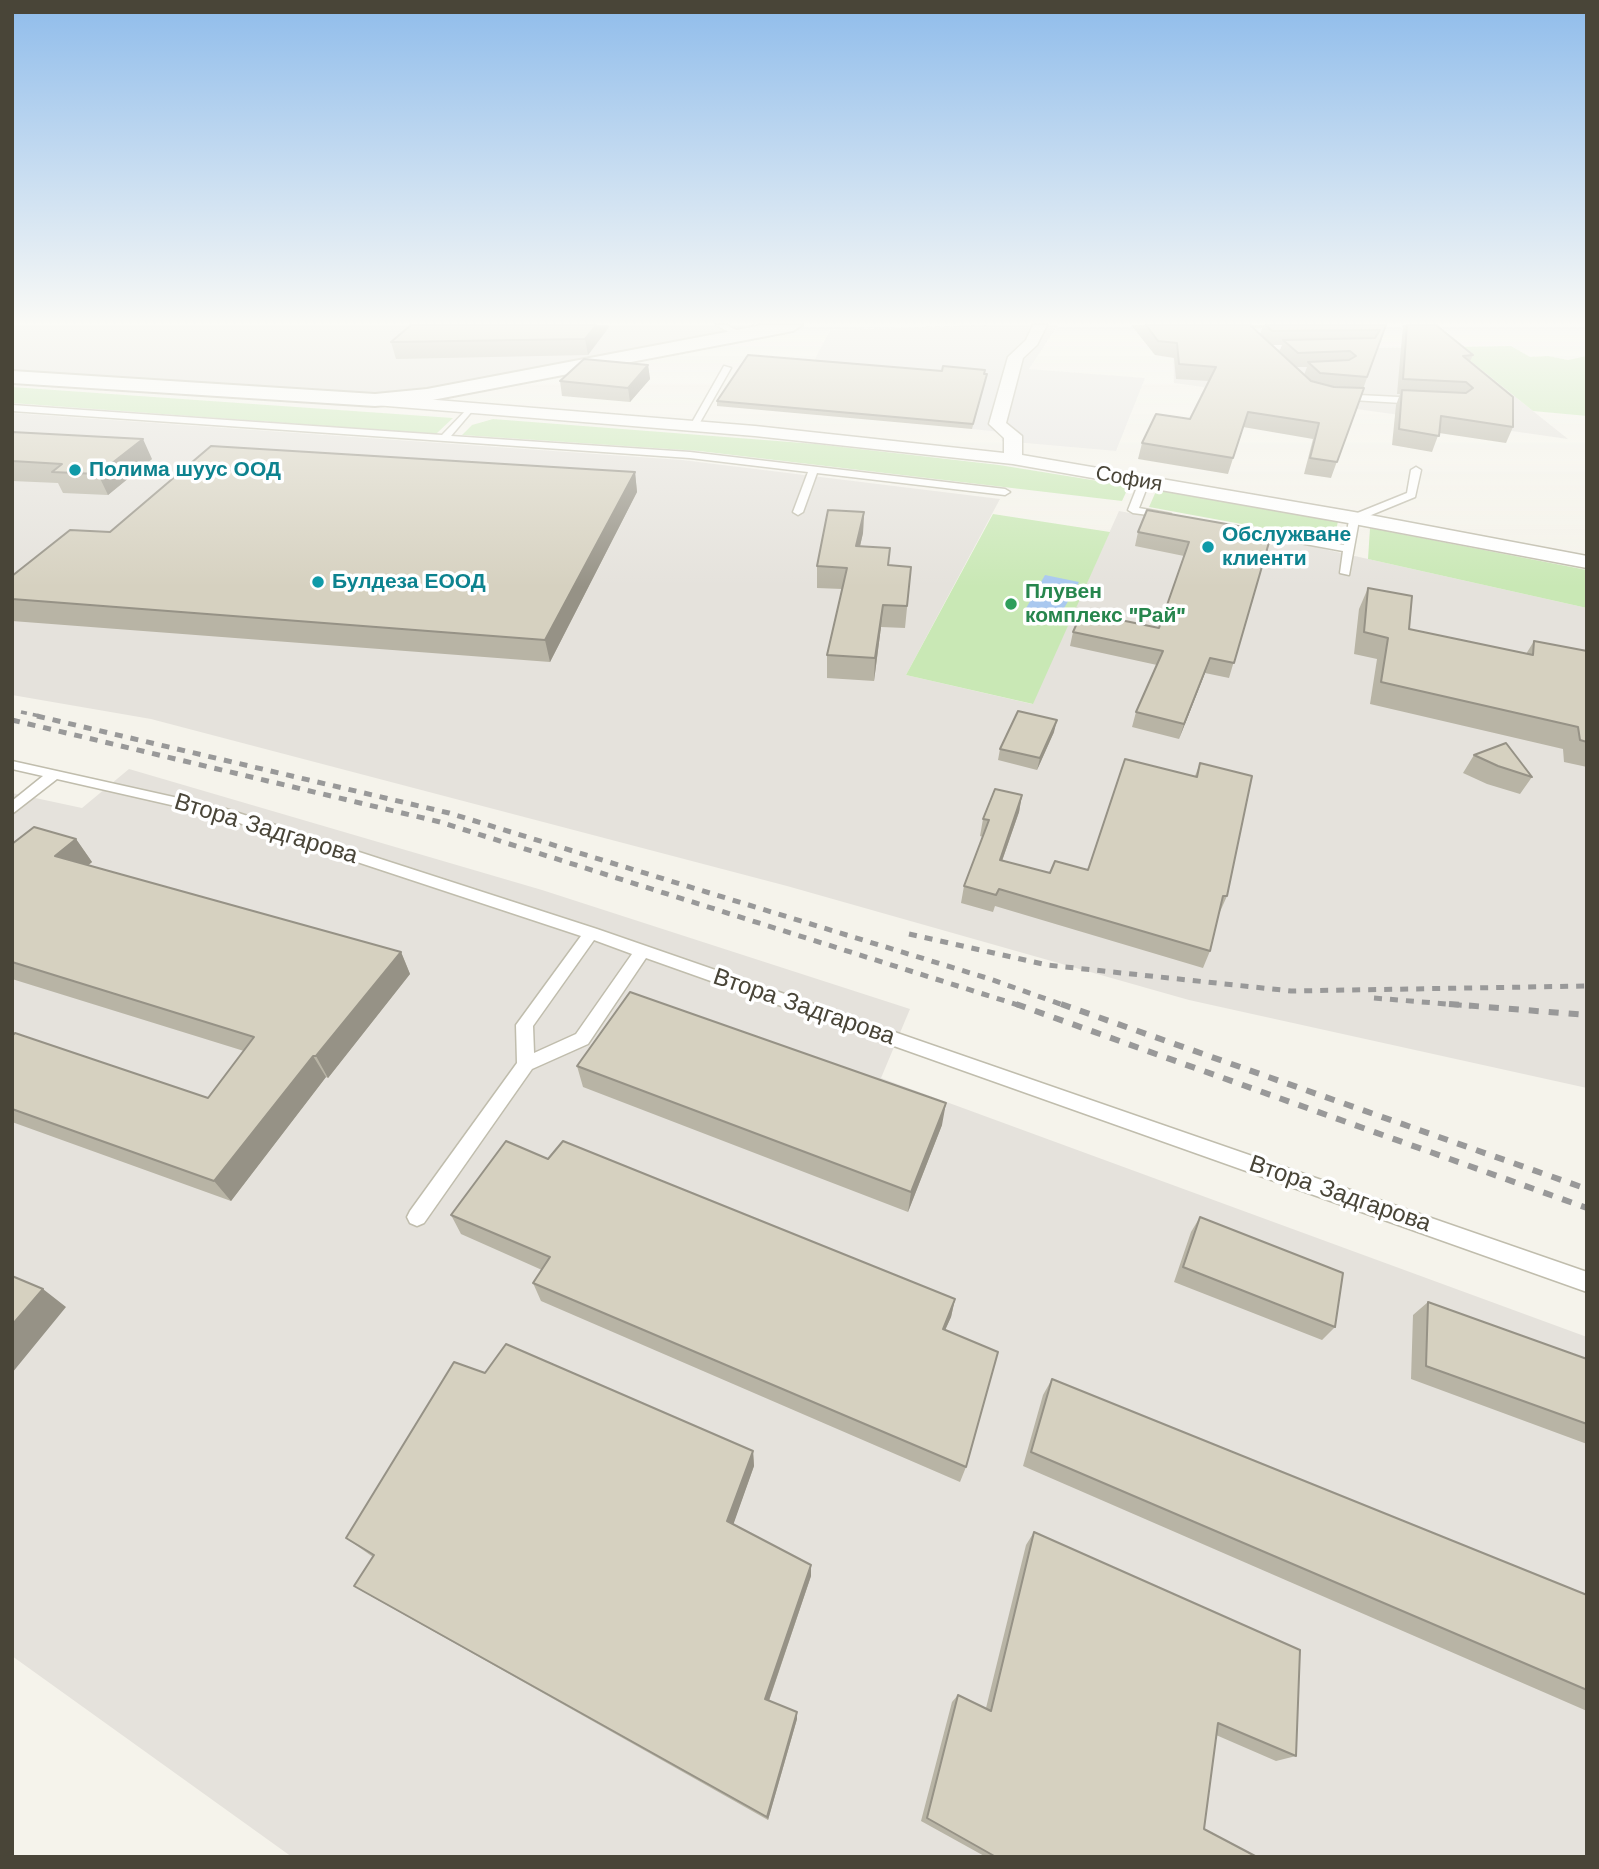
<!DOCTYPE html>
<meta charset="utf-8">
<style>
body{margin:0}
#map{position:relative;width:1599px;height:1869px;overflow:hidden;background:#f5f3eb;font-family:"Work Sans",sans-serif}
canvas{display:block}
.frame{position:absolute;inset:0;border:14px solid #494538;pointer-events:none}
</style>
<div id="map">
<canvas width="1599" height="1869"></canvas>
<div class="frame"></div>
</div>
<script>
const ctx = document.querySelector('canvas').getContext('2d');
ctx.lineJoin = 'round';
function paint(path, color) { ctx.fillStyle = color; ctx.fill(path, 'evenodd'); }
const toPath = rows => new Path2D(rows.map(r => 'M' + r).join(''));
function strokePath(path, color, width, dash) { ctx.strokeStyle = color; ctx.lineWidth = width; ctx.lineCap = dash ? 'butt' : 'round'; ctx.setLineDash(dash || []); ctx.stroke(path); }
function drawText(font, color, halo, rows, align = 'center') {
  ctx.font = font + ' "Work Sans",sans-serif'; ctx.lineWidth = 7; ctx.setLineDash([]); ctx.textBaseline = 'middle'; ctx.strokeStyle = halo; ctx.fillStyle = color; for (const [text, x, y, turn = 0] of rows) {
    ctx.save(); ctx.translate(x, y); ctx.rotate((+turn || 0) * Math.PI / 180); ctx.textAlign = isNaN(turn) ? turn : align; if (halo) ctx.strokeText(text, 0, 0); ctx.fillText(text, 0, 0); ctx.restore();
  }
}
paint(toPath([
 [12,325,766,325,418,391,380,393,334,393,12,373],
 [1453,347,1568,439,1174,383,1173,350],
 [12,413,682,460,1000,499,906,675,1032,704,1119,511,1310,546,1587,608,1587,1088,1189,1000,787,886,151,719,12,695],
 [129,769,542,890,910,1009,881,1078,1587,1337,1587,1857,292,1857,12,1656,12,793,82,808]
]), '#e5e2dc');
paint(toPath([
 [1511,346,1530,357,1548,356,1568,360,1587,356,1587,416,1533,411,1453,347],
 [12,387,168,398,453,418,436,434,12,403],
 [493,419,816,444,999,465,1129,486,1122,501,699,451,462,435,472,425],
 [1157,489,1338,521,1334,541,1149,507],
 [993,514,1110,532,1033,704,906,675],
 [1370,528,1587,570,1587,608,1368,559]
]), '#c9e8b5');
paint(toPath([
 [990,325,1058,325,1029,369,1145,378,1116,451,1002,441,1001,432,972,429,812,365,830,330]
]), '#e7e5e2');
paint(toPath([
 [1045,575,1079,582,1059,617,1025,610]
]), '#a9c8ef');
const service = toPath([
 [716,325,727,325,743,334,736,336,716,325],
 [724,366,731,368,698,426,691,428,690,426,724,366],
 [1339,394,1418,398,1422,401,1418,404,1336,399,1336,395,1339,394],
 [12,405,442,435,470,406,474,409,451,436,690,452,1005,489,1010,492,1005,495,817,473,803,512,798,515,793,512,808,472,690,458,12,411,12,405],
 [1416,467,1421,470,1415,497,1359,520,1349,575,1340,573,1343,551,1251,534,1246,531,1251,528,1344,545,1350,516,1407,493,1411,470,1416,467],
 [1144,479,1149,482,1139,508,1171,514,1171,518,1133,513,1128,510,1139,482,1144,479],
 [12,761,223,808,597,929,1587,1272,1587,1292,646,958,588,1044,532,1069,424,1223,417,1226,410,1223,407,1217,410,1211,517,1063,516,1025,581,936,215,815,57,779,12,814,12,801,43,776,12,769,12,761],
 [594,940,632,954,576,1034,534,1053,533,1026,594,940]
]);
const minor = toPath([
 [1033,325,1047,325,1037,345,1023,358,1006,423,1022,436,1022,455,1354,512,1587,556,1587,568,1354,524,1013,464,755,436,375,405,367,400,375,395,755,426,1004,453,1004,438,989,424,1008,357,1026,340,1033,325]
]);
const tertiary = toPath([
 [763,325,802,325,793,331,427,401,375,406,12,383,12,371,375,394,427,389,763,325]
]);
strokePath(service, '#c0bdad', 3);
strokePath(minor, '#c0bdad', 3);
strokePath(tertiary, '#c0bdad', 4);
paint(service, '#fff');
paint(minor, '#fff');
paint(tertiary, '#fff');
strokePath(toPath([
 [21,712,44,717]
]), '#999', 3.5, [6, 6]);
strokePath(toPath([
 [37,716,449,813,990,979,1066,1006],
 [12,720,440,822,1021,1006],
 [909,934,1047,965,1291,991,1587,986],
 [1374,998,1471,1006]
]), '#999', 5, [8, 8]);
strokePath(toPath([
 [1016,1004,1587,1208],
 [1061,1004,1587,1189],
 [1449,1004,1587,1015]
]), '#999', 6, [10, 10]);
paint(toPath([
 [411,325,608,325,609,327,588,355,396,359,391,342],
 [1131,325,1386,325,1331,478,1304,474,1313,439,1243,427,1228,474,1138,459,1142,443,1190,419,1209,381,1176,379,1174,358,1155,355],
 [1253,328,1262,328,1260,335],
 [1272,345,1282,345,1279,352],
 [1296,367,1307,367,1304,375],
 [1403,325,1436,325,1473,355,1470,361,1513,427,1506,443,1439,433,1432,452,1392,445,1396,405,1400,394,1397,394],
 [648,365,650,379,630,402,562,396,560,381],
 [942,371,987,374,972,429,717,406,717,401],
 [12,432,152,459,108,495,63,493,58,483,12,481],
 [635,472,637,492,550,662,12,621,12,576,110,532],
 [864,512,863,533,860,546,889,565,911,567,905,628,881,627,874,681,827,678,827,655,842,589,817,588,817,566],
 [1138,532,1272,532,1229,678,1205,673,1179,739,1132,727,1136,712,1157,665,1070,646,1073,632,1159,628,1184,556,1135,546],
 [1368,588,1409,629,1526,654,1534,641,1587,651,1587,767,1564,762,1563,749,1370,704,1377,659,1354,654,1359,609],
 [1054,732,1037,770,998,760,1000,749],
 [1474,755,1532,777,1520,794,1487,784,1463,773],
 [1200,763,1227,896,1219,914,1210,951,1203,968,995,906,993,912,961,903,964,886,983,837,980,836,983,819,1022,795,1019,812,1002,861,1050,873,1088,870,1195,776],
 [76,839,92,862,88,865,401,952,410,974,328,1078,326,1077,231,1201,12,1122,12,1036,208,1098,244,1051,12,979,12,844],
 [577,1066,942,1125,908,1212,583,1087],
 [548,1159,955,1299,951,1317,945,1330,966,1467,960,1482,541,1301,533,1283,542,1270,461,1234,451,1215],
 [1200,1217,1335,1327,1322,1340,1174,1282,1191,1232],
 [1428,1302,1587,1359,1587,1444,1411,1379,1413,1315],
 [485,1373,753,1451,754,1466,733,1524,811,1576,769,1701,797,1712,797,1719,768,1820,371,1596,354,1586,373,1557,346,1538],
 [1052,1379,1587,1595,1587,1711,1023,1466,1043,1395],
 [1034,1532,1296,1756,1276,1761,1216,1735,1204,1829,1257,1857,986,1857,921,1821,952,1702,958,1695,986,1708,1026,1545]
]), '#b8b4a5');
paint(toPath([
 [596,325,608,325,609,327,588,355,585,339],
 [648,365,650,379,630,402,628,388],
 [143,439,152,459,108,495,98,474],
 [635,472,637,492,550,662,545,640],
 [864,512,863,533,855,568,856,546],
 [883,605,881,627,874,681,875,658],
 [1210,658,1205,673,1179,739,1184,724],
 [1057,720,1054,732,1037,770,1040,758],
 [1022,795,1019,812,996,878,1000,860],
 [76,839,92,862,72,879,55,856],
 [401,952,410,974,328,1078,316,1056],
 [313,1056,326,1077,231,1201,214,1181],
 [946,1103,942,1125,908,1212,911,1192],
 [43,1289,66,1307,12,1373,12,1325],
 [955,1299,951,1317,938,1346,943,1329],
 [753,1451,754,1466,730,1534,727,1521],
 [811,1565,811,1576,767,1706,765,1699],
 [797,1712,797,1719,768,1820,767,1817]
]), '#969286');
const building = toPath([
 [411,325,596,325,585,339,391,342,411,325],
 [1146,325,1250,325,1311,381,1334,387,1364,388,1337,462,1310,458,1319,423,1248,412,1233,458,1142,443,1156,414,1190,419,1216,367,1179,364,1177,343,1158,341,1146,325],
 [1266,325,1386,325,1367,377,1320,373,1308,362,1349,360,1356,356,1350,351,1298,353,1283,340,1375,338,1380,330,1272,331,1266,325],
 [1407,325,1436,325,1473,355,1463,356,1513,397,1513,427,1441,416,1439,436,1399,429,1402,390,1466,393,1473,388,1466,382,1403,379,1407,325],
 [748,355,942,371,943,366,985,370,984,374,987,374,973,424,717,401,748,355],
 [584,359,648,365,628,388,560,381,584,359],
 [12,432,143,439,98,474,52,472,62,464,12,461,12,432],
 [211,446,635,472,545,640,12,599,12,576,70,530,110,532,211,446],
 [828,510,864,512,856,546,890,548,888,565,911,567,907,606,883,605,875,658,827,655,847,568,817,566,828,510],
 [1147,510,1272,532,1234,663,1210,658,1184,724,1136,712,1163,651,1073,632,1082,612,1159,628,1189,542,1138,532,1147,510],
 [1368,588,1412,596,1409,629,1533,655,1534,641,1587,651,1587,742,1580,740,1578,727,1381,682,1388,638,1364,632,1368,588],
 [1018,711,1057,720,1040,758,1000,749,1018,711],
 [1506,743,1532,777,1498,766,1474,755,1506,743],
 [1125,759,1197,777,1200,763,1252,776,1227,896,1223,896,1210,951,999,889,996,895,964,886,989,820,983,819,995,789,1022,795,1000,860,1050,873,1055,861,1088,870,1125,759],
 [34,827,76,839,55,856,401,952,316,1056,313,1056,214,1181,12,1109,12,1036,15,1033,208,1098,254,1037,12,962,12,844,34,827],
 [630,992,946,1103,911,1192,577,1066,630,992],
 [506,1141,548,1159,563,1141,955,1299,943,1329,998,1352,966,1467,533,1283,550,1257,451,1215,506,1141],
 [1200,1217,1343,1273,1335,1327,1183,1267,1200,1217],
 [12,1276,43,1289,12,1325,12,1276],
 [1428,1302,1587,1359,1587,1424,1426,1366,1428,1302],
 [506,1344,753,1451,727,1521,811,1565,765,1699,797,1712,767,1817,354,1586,374,1555,346,1538,454,1362,485,1373,506,1344],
 [1052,1379,1587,1595,1587,1690,1031,1452,1052,1379],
 [1034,1532,1300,1650,1296,1756,1218,1723,1204,1829,1257,1857,996,1857,927,1818,958,1695,991,1711,1034,1532]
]);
paint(building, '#d6d1c0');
strokePath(building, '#969286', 2);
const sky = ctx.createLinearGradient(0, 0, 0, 587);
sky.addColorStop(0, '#8fbceb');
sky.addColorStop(0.55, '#fafaf6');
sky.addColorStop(1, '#fafaf600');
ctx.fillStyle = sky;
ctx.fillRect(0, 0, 1599, 587);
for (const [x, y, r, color] of [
 [75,470,7,"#0f9aa8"],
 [1208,547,7,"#0f9aa8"],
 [318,582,7,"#0f9aa8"],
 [1011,604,7,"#2e9e5b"]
]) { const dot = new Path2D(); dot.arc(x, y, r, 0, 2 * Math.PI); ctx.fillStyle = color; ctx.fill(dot); strokePath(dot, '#fff', 2.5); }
drawText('bold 21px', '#0d838f', '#fff', [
 ["Полима шуус ООД",89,470],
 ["Обслужване",1222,535],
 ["клиенти",1222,559],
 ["Булдеза ЕООД",332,582]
], 'left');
drawText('21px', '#494538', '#fff', [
 ["София",1129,479,10]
]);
drawText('bold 21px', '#27864d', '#fff', [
 ["Плувен",1025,592],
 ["комплекс \"Рай\"",1025,616]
], 'left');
drawText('24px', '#494538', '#fff', [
 ["Втора Задгарова",266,829,17],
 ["Втора Задгарова",804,1007,19],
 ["Втора Задгарова",1340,1194,19]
]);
</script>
